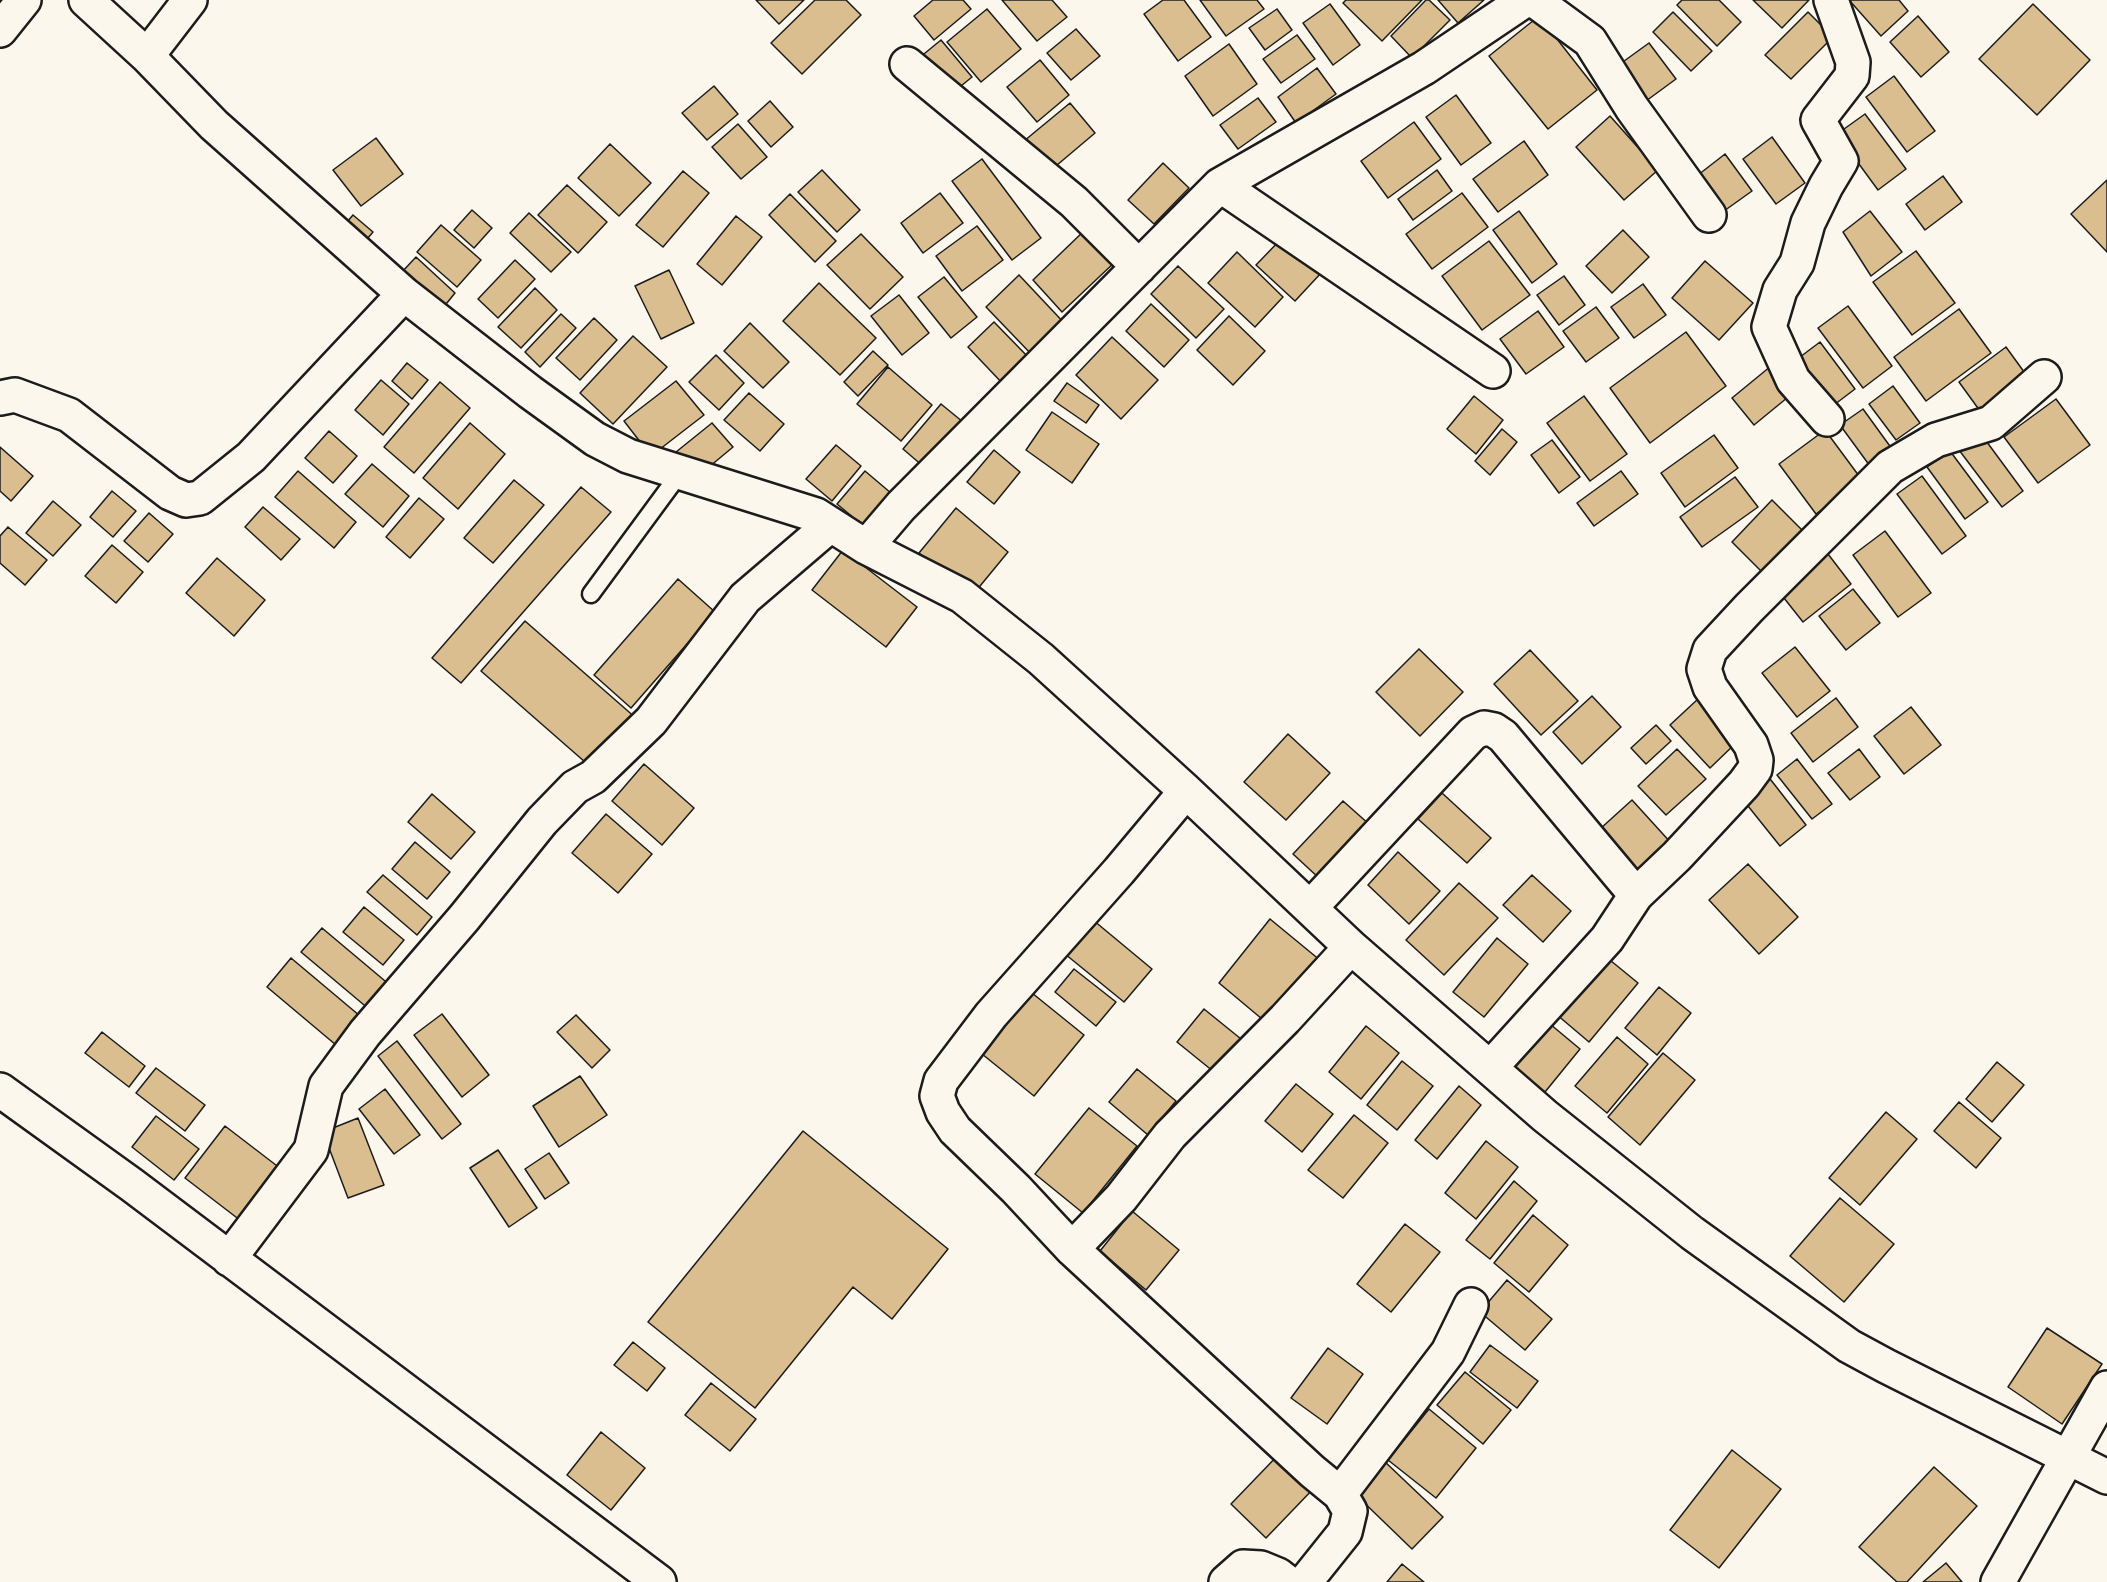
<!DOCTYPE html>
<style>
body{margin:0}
canvas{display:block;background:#fbf7ec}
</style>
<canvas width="2107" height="1582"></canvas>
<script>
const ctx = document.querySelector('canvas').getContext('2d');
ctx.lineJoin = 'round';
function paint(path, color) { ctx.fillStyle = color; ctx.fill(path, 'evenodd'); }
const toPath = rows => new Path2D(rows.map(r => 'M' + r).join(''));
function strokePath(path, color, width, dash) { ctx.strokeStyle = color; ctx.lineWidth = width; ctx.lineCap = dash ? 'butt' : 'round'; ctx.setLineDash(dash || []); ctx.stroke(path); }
const building = toPath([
 [756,0,804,0,779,24,756,0],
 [815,0,846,0,861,15,802,74,771,43,815,0],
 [933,0,963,0,971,9,934,40,914,16,933,0],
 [1002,0,1052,0,1067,17,1037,41,1002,0],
 [1163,0,1184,0,1211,37,1178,61,1144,14,1163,0],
 [1200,0,1257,0,1264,9,1226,36,1200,0],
 [1346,0,1422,0,1382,41,1343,3,1346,0],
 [1426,0,1429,0,1450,20,1412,58,1391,36,1426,0],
 [1438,0,1484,0,1458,23,1438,0],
 [1682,0,1719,0,1741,22,1717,46,1677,5,1682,0],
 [1753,0,1809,0,1782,28,1753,0],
 [1849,0,1899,0,1908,11,1881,36,1849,0],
 [1330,4,1360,45,1333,65,1303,23,1330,4],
 [2033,4,2090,60,2037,115,1979,59,2033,4],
 [987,9,1021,49,981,82,947,42,987,9],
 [1277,9,1292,30,1265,50,1249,28,1277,9],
 [1673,12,1712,51,1691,71,1653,32,1673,12],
 [1808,12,1833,37,1791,79,1765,55,1808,12],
 [1539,16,1597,90,1548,129,1489,56,1539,16],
 [1918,16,1949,52,1921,77,1890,42,1918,16],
 [1076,29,1100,56,1071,80,1047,53,1076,29],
 [1297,35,1315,59,1281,83,1263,59,1297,35],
 [941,40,972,77,950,95,919,58,941,40],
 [1649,43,1676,79,1646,101,1620,64,1649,43],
 [1229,44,1257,84,1213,116,1185,76,1229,44],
 [1040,60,1069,95,1037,122,1007,87,1040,60],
 [1317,68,1336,94,1296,123,1278,97,1317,68],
 [1894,76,1935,131,1907,152,1866,97,1894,76],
 [714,86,738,114,707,140,682,113,714,86],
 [1456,95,1491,143,1461,165,1426,117,1456,95],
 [1258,98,1276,122,1238,149,1220,125,1258,98],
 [770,101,793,127,771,147,748,121,770,101],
 [1070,103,1095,133,1050,171,1024,141,1070,103],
 [1865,114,1906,169,1878,190,1837,134,1865,114],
 [1610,116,1658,170,1624,200,1576,147,1610,116],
 [1414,122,1441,159,1388,198,1361,161,1414,122],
 [738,124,767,157,741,179,712,147,738,124],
 [1772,137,1805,183,1776,204,1743,159,1772,137],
 [376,138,403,174,361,206,333,170,376,138],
 [1524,141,1548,175,1498,212,1473,179,1524,141],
 [610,144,651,183,619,216,578,178,610,144],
 [1725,154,1752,191,1724,211,1698,175,1725,154],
 [982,159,1041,238,1012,260,952,181,982,159],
 [1163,163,1189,188,1154,224,1128,200,1163,163],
 [822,170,860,210,837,232,798,192,822,170],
 [1437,170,1452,191,1413,220,1398,199,1437,170],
 [683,171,709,193,663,247,636,225,683,171],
 [1943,176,1962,202,1925,230,1906,204,1943,176],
 [2107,180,2107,252,2071,214,2107,180],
 [567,185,607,222,578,253,538,215,567,185],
 [940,193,963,223,923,253,901,223,940,193],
 [1462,193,1488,227,1432,269,1406,234,1462,193],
 [790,194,836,241,815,262,769,215,790,194],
 [472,210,492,228,474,248,454,230,472,210],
 [1519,211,1557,264,1532,283,1493,230,1519,211],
 [1870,211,1902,252,1871,276,1843,232,1870,211],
 [529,213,571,252,551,272,510,233,529,213],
 [353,215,373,232,361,246,340,230,353,215],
 [736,216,762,237,722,285,697,264,736,216],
 [441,225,481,260,457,287,417,252,441,225],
 [977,226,1003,260,962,291,936,256,977,226],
 [1086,229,1116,261,1062,312,1033,280,1086,229],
 [1623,230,1649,257,1612,293,1586,266,1623,230],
 [861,234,903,277,870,309,827,265,861,234],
 [1284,236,1322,272,1295,301,1256,265,1284,236],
 [1489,241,1530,295,1482,330,1442,276,1489,241],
 [1916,251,1955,303,1912,335,1873,282,1916,251],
 [1237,252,1283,297,1255,327,1208,283,1237,252],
 [416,257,455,293,442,309,401,273,416,257],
 [515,260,535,279,498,318,478,299,515,260],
 [1705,261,1753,303,1719,340,1672,298,1705,261],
 [1178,266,1224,309,1196,338,1151,294,1178,266],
 [669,270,694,323,661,339,635,286,669,270],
 [1019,275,1067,326,1034,357,986,307,1019,275],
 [1564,276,1585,305,1559,325,1537,295,1564,276],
 [944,277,977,317,951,338,918,297,944,277],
 [819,283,876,338,840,375,783,321,819,283],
 [1643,284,1666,315,1634,338,1611,307,1643,284],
 [535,288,557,310,521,348,498,327,535,288],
 [899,295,929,333,902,355,871,316,899,295],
 [1151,304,1189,340,1164,367,1126,331,1151,304],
 [1848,306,1892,366,1863,388,1818,328,1848,306],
 [1596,307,1619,338,1586,362,1563,331,1596,307],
 [1959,309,1991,353,1926,401,1894,357,1959,309],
 [1538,311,1564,347,1526,374,1500,339,1538,311],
 [561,314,576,328,540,367,525,352,561,314],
 [1229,316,1265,351,1233,385,1197,350,1229,316],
 [594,318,617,340,580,380,556,358,594,318],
 [994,322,1031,360,1004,385,968,347,994,322],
 [750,323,789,362,763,388,724,351,750,323],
 [1686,332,1726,386,1650,443,1610,388,1686,332],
 [633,336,667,367,613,424,580,393,633,336],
 [1112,337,1158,380,1121,419,1076,375,1112,337],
 [1820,342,1855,389,1826,411,1792,363,1820,342],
 [2006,347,2027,376,1980,411,1959,382,2006,347],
 [873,351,888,365,858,396,844,382,873,351],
 [716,355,744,383,719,410,689,382,716,355],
 [407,363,428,380,412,399,392,381,407,363],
 [1771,366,1793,393,1754,425,1732,398,1771,366],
 [888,367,932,405,901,441,857,404,888,367],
 [381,380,409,404,383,435,355,410,381,380],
 [676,381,704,415,651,456,624,421,676,381],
 [440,382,470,408,414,473,384,447,440,382],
 [1067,383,1099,405,1086,423,1054,401,1067,383],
 [1893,386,1920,423,1896,440,1869,404,1893,386],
 [749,393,784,424,760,451,724,420,749,393],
 [1474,396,1503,420,1476,454,1447,429,1474,396],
 [1584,396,1627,454,1590,481,1547,423,1584,396],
 [2056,399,2090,445,2038,483,2004,437,2056,399],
 [941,404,963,422,924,467,903,449,941,404],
 [1863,409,1892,449,1870,466,1840,425,1863,409],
 [1052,412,1099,444,1072,483,1026,450,1052,412],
 [470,423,505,454,458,509,423,478,470,423],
 [712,423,733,447,697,477,676,452,712,423],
 [1502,429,1517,442,1490,475,1475,461,1502,429],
 [1825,430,1862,480,1816,514,1779,464,1825,430],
 [329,431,357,456,333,483,305,458,329,431],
 [1981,434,2023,491,2002,507,1959,450,1981,434],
 [1714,435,1738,468,1685,507,1661,473,1714,435],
 [1552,440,1580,477,1559,493,1531,455,1552,440],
 [836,445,861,466,832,501,806,479,836,445],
 [0,447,33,476,11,501,0,491,0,447],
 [994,450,1020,472,994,504,967,482,994,450],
 [1950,451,1988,502,1965,519,1927,467,1950,451],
 [372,464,409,496,383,527,345,494,372,464],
 [298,471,356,522,334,548,275,497,298,471],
 [865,471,898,499,871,532,837,504,865,471],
 [1621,471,1638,494,1594,526,1577,503,1621,471],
 [1922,476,1966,536,1942,554,1897,494,1922,476],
 [1735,477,1758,507,1702,547,1680,517,1735,477],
 [514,480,544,505,493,563,464,538,514,480],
 [581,487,611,512,461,683,432,658,581,487],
 [112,491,136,511,113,537,90,517,112,491],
 [419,498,444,519,410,558,386,537,419,498],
 [1772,500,1804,532,1764,574,1732,542,1772,500],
 [53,501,81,525,53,556,26,533,53,501],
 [263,507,300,539,281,560,245,527,263,507],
 [956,508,1008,552,971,597,919,553,956,508],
 [149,513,173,534,148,562,124,541,149,513],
 [8,527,47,560,25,585,0,563,0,536,8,527],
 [1885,531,1931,593,1898,617,1853,555,1885,531],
 [112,545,143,572,116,603,85,576,112,545],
 [843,550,917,607,886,647,812,590,843,550],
 [1828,554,1851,584,1803,622,1780,593,1828,554],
 [217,558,265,600,234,636,186,593,217,558],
 [678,579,715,612,631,708,594,675,678,579],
 [1853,589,1880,623,1846,650,1819,616,1853,589],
 [525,621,637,719,593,769,481,671,525,621],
 [1795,647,1830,691,1797,717,1762,673,1795,647],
 [1419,649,1463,692,1420,736,1376,692,1419,649],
 [1530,650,1578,701,1541,735,1494,684,1530,650],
 [1592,696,1621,727,1582,764,1553,732,1592,696],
 [1836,698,1858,727,1813,762,1791,733,1836,698],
 [1698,699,1737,742,1710,768,1670,725,1698,699],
 [1911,707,1941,745,1904,774,1874,736,1911,707],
 [1656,725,1671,741,1646,764,1631,748,1656,725],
 [1288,734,1330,773,1286,820,1244,782,1288,734],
 [1677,749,1706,779,1666,815,1638,786,1677,749],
 [1859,749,1880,777,1850,800,1828,773,1859,749],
 [1797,759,1832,804,1812,819,1777,775,1797,759],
 [644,764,694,808,662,845,612,801,644,764],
 [1767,775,1806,825,1780,846,1740,796,1767,775],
 [1442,793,1491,838,1467,863,1418,819,1442,793],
 [432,794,475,832,451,859,408,822,432,794],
 [1632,800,1672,844,1641,873,1600,829,1632,800],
 [1343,801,1370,825,1320,879,1293,854,1343,801],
 [606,814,652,854,618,893,572,853,606,814],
 [415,842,450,872,427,899,392,869,415,842],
 [1398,852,1440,891,1409,924,1368,885,1398,852],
 [1748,864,1798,917,1759,954,1709,900,1748,864],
 [383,875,432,917,417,935,367,892,383,875],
 [1532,875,1571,911,1543,942,1503,905,1532,875],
 [1459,883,1498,918,1444,975,1406,940,1459,883],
 [364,907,404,940,383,965,343,932,364,907],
 [1270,919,1321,961,1268,1024,1219,983,1270,919],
 [1093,920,1152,969,1124,1002,1065,954,1093,920],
 [322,928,391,986,370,1010,301,952,322,928],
 [1497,938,1528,964,1484,1017,1453,992,1497,938],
 [1605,956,1638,983,1589,1042,1556,1014,1605,956],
 [291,958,360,1016,336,1045,267,987,291,958],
 [1074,969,1116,1002,1096,1026,1055,992,1074,969],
 [1659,987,1691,1013,1657,1055,1625,1028,1659,987],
 [1032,993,1084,1035,1034,1096,982,1054,1032,993],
 [1204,1009,1246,1043,1219,1076,1177,1042,1204,1009],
 [442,1014,489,1075,462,1097,414,1035,442,1014],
 [576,1015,610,1050,592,1068,557,1032,576,1015],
 [1550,1024,1580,1049,1545,1092,1514,1066,1550,1024],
 [1366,1026,1399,1053,1361,1099,1329,1072,1366,1026],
 [102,1032,145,1066,129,1087,85,1053,102,1032],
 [1617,1037,1648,1064,1607,1113,1575,1086,1617,1037],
 [397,1041,461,1124,442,1139,378,1056,397,1041],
 [1663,1053,1695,1080,1640,1145,1608,1117,1663,1053],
 [1402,1061,1433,1086,1397,1130,1367,1105,1402,1061],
 [1997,1062,2024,1085,1992,1122,1966,1099,1997,1062],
 [156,1068,205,1105,185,1131,136,1093,156,1068],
 [1137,1069,1176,1101,1148,1135,1109,1102,1137,1069],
 [580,1076,607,1115,559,1147,533,1106,580,1076],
 [1296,1084,1333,1114,1302,1152,1265,1121,1296,1084],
 [1459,1086,1481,1105,1437,1159,1415,1140,1459,1086],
 [385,1089,420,1135,394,1154,359,1109,385,1089],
 [1959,1102,2001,1138,1976,1168,1934,1131,1959,1102],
 [1089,1108,1137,1146,1083,1213,1035,1174,1089,1108],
 [1886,1112,1917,1139,1860,1205,1829,1178,1886,1112],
 [1354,1115,1388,1143,1343,1198,1308,1170,1354,1115],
 [156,1116,199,1149,174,1180,132,1147,156,1116],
 [358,1118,384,1185,348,1198,323,1132,358,1118],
 [225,1126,285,1172,245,1224,185,1178,225,1126],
 [803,1131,948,1249,892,1319,853,1287,755,1408,648,1322,803,1131],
 [1486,1141,1518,1167,1476,1219,1445,1193,1486,1141],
 [498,1150,537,1208,509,1227,470,1168,498,1150],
 [549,1153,569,1183,545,1199,525,1169,549,1153],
 [1514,1181,1537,1201,1490,1259,1466,1240,1514,1181],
 [1840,1198,1894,1244,1844,1302,1790,1256,1840,1198],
 [1132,1211,1179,1250,1146,1290,1100,1251,1132,1211],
 [1533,1215,1568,1245,1529,1292,1494,1263,1533,1215],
 [1405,1224,1440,1252,1391,1312,1357,1284,1405,1224],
 [1507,1280,1552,1319,1525,1350,1480,1312,1507,1280],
 [2047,1328,2102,1364,2062,1424,2008,1387,2047,1328],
 [633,1342,665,1368,647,1391,614,1365,633,1342],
 [1490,1345,1538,1381,1517,1408,1470,1372,1490,1345],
 [1328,1348,1363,1374,1327,1424,1291,1398,1328,1348],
 [1465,1372,1511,1410,1483,1444,1437,1405,1465,1372],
 [711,1383,756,1419,730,1451,685,1415,711,1383],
 [1429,1409,1476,1448,1436,1498,1388,1460,1429,1409],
 [601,1432,645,1468,611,1510,567,1475,601,1432],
 [1732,1450,1781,1489,1719,1568,1670,1530,1732,1450],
 [1281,1452,1316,1486,1266,1538,1231,1504,1281,1452],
 [1383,1460,1443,1517,1412,1549,1353,1492,1383,1460],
 [1934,1467,1977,1506,1907,1582,1897,1582,1859,1547,1934,1467],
 [1946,1563,1962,1582,1923,1582,1946,1563],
 [1402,1564,1424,1582,1387,1582,1402,1564]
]);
paint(building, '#dabe8f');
strokePath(building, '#1c1c1c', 1.5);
const service = toPath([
 [591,594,680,473]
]);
const minor = toPath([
 [86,0,147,56,214,125,404,294,530,392,595,439,628,456,816,515,866,547,962,596,1041,659,1186,791,1351,947,1545,1116,1692,1233,1849,1346,1886,1366,2107,1477],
 [1534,0,1590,41,1632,108,1709,215],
 [0,30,24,0],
 [147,56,190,0],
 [907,64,1074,202,1139,267],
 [1220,185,1493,371],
 [0,398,15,395,69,415,170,493,186,500,200,498,251,457,404,294],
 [1827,419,1793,380,1769,327,1780,290,1797,263,1808,223,1826,186,1841,161,1818,120,1852,76,1853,62,1831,0],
 [866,547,901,506,1220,185,1424,68,1525,0],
 [1186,791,1119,871,991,1015,941,1081,937,1096,943,1112,955,1130,1016,1189,1072,1249,1312,1471,1340,1494,1350,1511,1345,1532,1305,1582],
 [1310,908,1473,733,1484,728,1494,730,1503,736,1636,895],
 [1490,1068,1607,939,1636,895,1677,856,1744,784,1755,769,1756,760,1751,745,1710,687,1704,669,1710,650,1749,608,1890,467,1936,440,1991,423,2044,377],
 [0,1090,132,1185,659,1582],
 [1072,1249,1121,1198,1170,1135,1285,1019,1351,947],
 [229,1259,311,1150,326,1086,365,1033,464,918,542,821,575,787,593,777,651,721,745,598,829,526],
 [1340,1494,1448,1352,1471,1305],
 [1226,1582,1243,1567,1261,1568,1278,1575,1287,1582],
 [1998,1582,2107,1388]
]);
strokePath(service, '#1c1c1c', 21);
strokePath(minor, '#1c1c1c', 38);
strokePath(service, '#fbf7ec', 16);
strokePath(minor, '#fbf7ec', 33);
</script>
